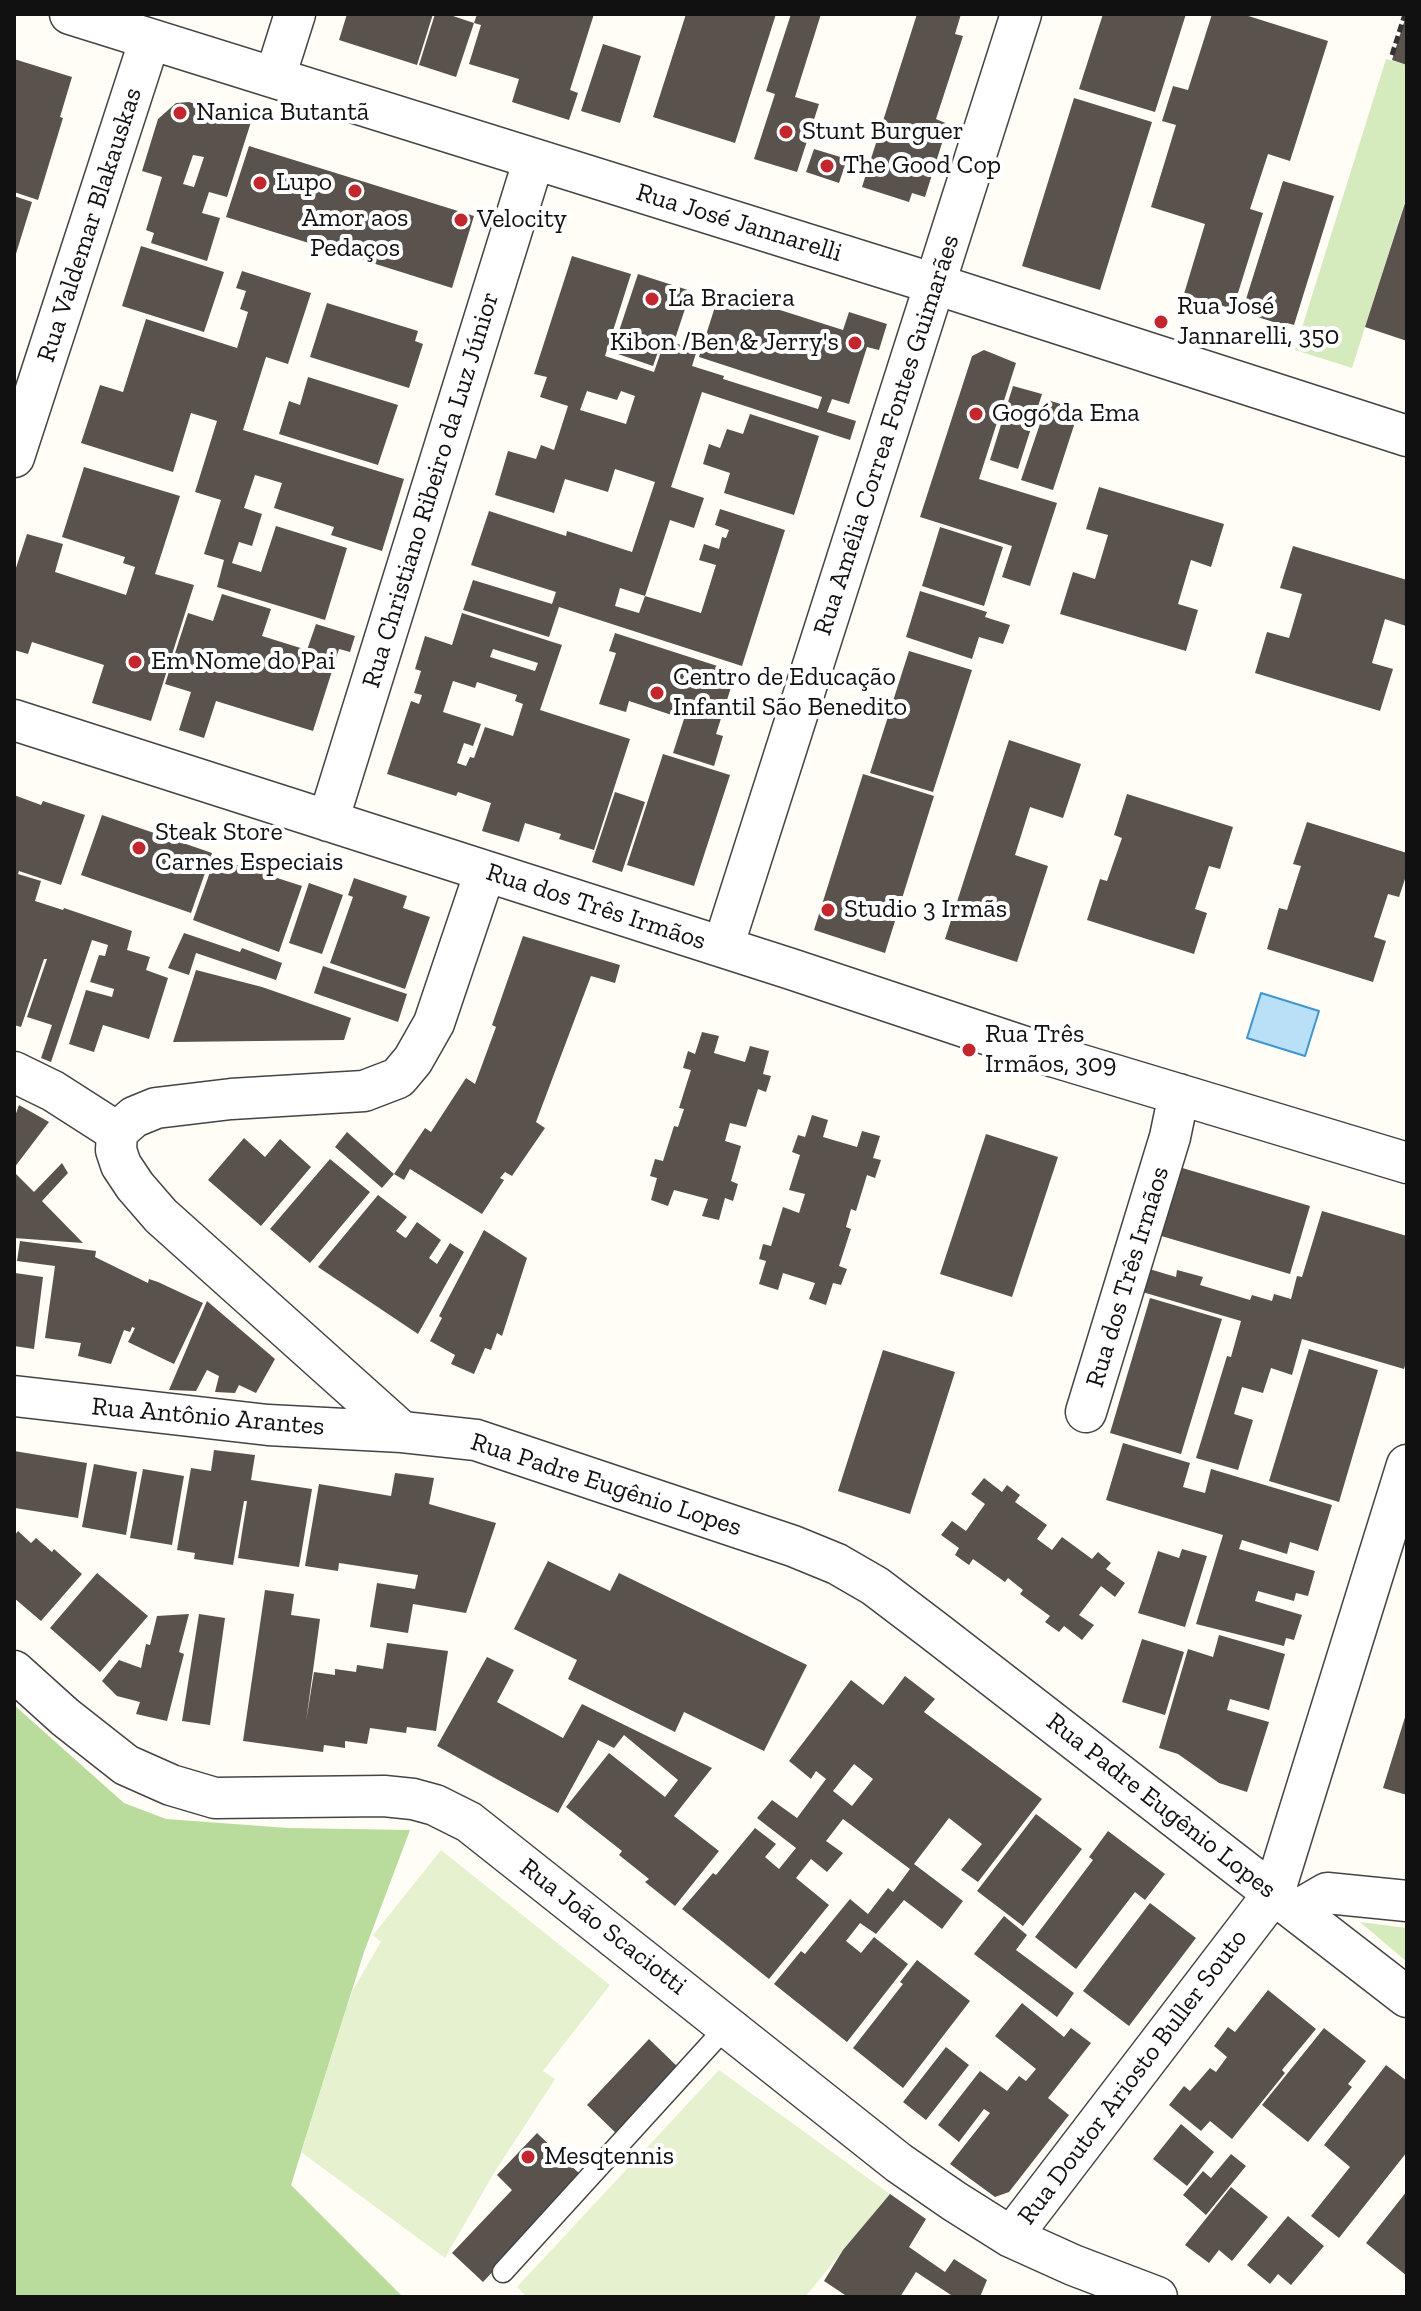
<!DOCTYPE html>
<meta charset="utf-8">
<style>
body{margin:0}
#map{position:relative;width:1421px;height:2311px;overflow:hidden;background:#fffdf5;font-family:"Zilla Slab",serif}
canvas{display:block}
.frame{position:absolute;inset:0;border:16px solid #111;pointer-events:none}
</style>
<div id="map">
<canvas width="1421" height="2311"></canvas>
<div class="frame"></div>
</div>
<script>
const ctx = document.querySelector('canvas').getContext('2d');
ctx.lineJoin = 'round';
function paint(path, color) { ctx.fillStyle = color; ctx.fill(path, 'evenodd'); }
const toPath = rows => new Path2D(rows.map(r => 'M' + r).join(''));
function strokePath(path, color, width, dash) { ctx.strokeStyle = color; ctx.lineWidth = width; ctx.lineCap = dash ? 'butt' : 'round'; ctx.setLineDash(dash || []); ctx.stroke(path); }
function drawText(font, color, halo, rows, align = 'center') {
  ctx.font = font + ' "Zilla Slab",serif'; ctx.lineWidth = 8; ctx.setLineDash([]); ctx.textBaseline = 'middle'; ctx.strokeStyle = halo; ctx.fillStyle = color; for (const [text, x, y, turn = 0] of rows) {
    ctx.save(); ctx.translate(x, y); ctx.rotate((+turn || 0) * Math.PI / 180); ctx.textAlign = isNaN(turn) ? turn : align; if (halo) ctx.strokeText(text, 0, 0); ctx.fillText(text, 0, 0); ctx.restore();
  }
}
paint(toPath([
 [1386,59,1407,65,1407,195,1352,368,1295,350],
 [1360,1922,1407,1928,1407,1962]
]), '#d5ebbd');
paint(toPath([
 [14,1705,124,1803,166,1819,288,1828,410,1830,364,1952,291,2185,403,2297,14,2297]
]), '#b9dc9c');
paint(toPath([
 [441,1850,610,1985,543,2071,555,2079,494,2173,445,2258,301,2152,351,1993,381,1942,373,1935],
 [719,2070,890,2194,805,2297,527,2297,517,2287]
]), '#e6f2cf');
const water = toPath([
 [1261,993,1319,1011,1305,1056,1247,1038,1261,993]
]);
paint(water, '#b9e0f7');
strokePath(water, '#3f96cf', 2);
paint(toPath([
 [347,14,433,14,417,65,339,40],
 [435,14,447,14,474,23,456,77,419,65],
 [477,14,594,14,570,90,578,93,569,120,512,102,519,79,469,64,481,25,474,23],
 [686,14,776,14,735,143,653,117],
 [791,14,821,14,795,97,819,104,797,172,754,159,775,94,766,91],
 [917,14,961,14,955,34,963,36,936,119,948,124,925,197,912,193,909,202,862,187],
 [1103,14,1186,14,1155,112,1079,89],
 [1212,14,1242,14,1328,41,1290,161,1268,154,1250,209,1263,213,1233,309,1184,294,1205,224,1151,207,1176,125,1162,121,1173,86,1188,90],
 [1406,16,1407,17,1407,65,1392,60],
 [603,44,641,56,620,123,581,111],
 [14,59,72,77,60,117,63,118,38,200,14,192],
 [1074,98,1152,122,1100,290,1022,266],
 [189,102,251,122,227,197,209,192,202,213,220,218,207,261,151,243,154,233,146,230,162,177,142,171,158,119,176,103],
 [193,155,204,157,194,187,183,184],
 [249,146,474,216,452,288,226,217],
 [814,149,847,159,839,183,806,172],
 [1283,181,1334,196,1294,325,1287,323,1286,326,1242,312],
 [14,196,32,202,15,257,14,257],
 [1407,197,1407,341,1365,327],
 [141,246,224,272,204,332,122,306],
 [572,256,631,274,605,356,654,372,665,340,697,350,692,366,724,376,723,379,818,409,822,397,699,357,720,291,843,330,849,312,887,324,879,350,867,347,849,404,832,399,827,412,856,421,850,440,702,392,671,487,704,498,694,528,670,520,645,596,701,613,716,565,699,560,704,544,719,549,722,537,726,538,729,530,715,525,720,509,785,530,742,666,559,607,549,637,463,610,473,580,552,604,556,592,471,565,489,511,566,536,567,531,632,552,655,482,615,469,608,492,565,479,554,513,495,495,508,451,536,459,541,445,554,450,568,406,540,397,547,377,534,374],
 [587,391,617,400,621,391,635,396,626,424,580,410],
 [620,588,645,596,639,613,615,606],
 [242,271,311,293,288,364,266,357,243,430,404,479,382,551,331,535,334,527,274,508,282,483,255,475,244,508,262,514,252,546,239,542,232,563,261,572,276,526,347,548,325,620,217,587,224,560,204,554,221,500,195,492,217,421,191,413,173,472,81,443,100,385,123,392,146,319,237,348,248,312,240,309,246,291,236,288],
 [638,274,691,291,675,339,664,335,653,366,612,352],
 [327,303,418,331,415,341,423,344,409,388,310,357],
 [984,350,1016,363,979,479,1057,503,1030,586,1002,577,1012,546,920,517,972,356],
 [308,377,398,405,378,465,279,434,289,401,300,405],
 [1013,386,1042,394,1018,469,990,460],
 [1048,400,1079,410,1053,490,1021,480],
 [750,414,819,436,794,515,724,493,730,473,703,464,709,444,720,448,727,429,743,434],
 [84,467,180,496,155,574,194,585,151,721,92,703,104,665,32,642,28,654,14,650,14,574,27,534,63,544,55,572,126,595,135,567,123,563,125,557,62,537],
 [1099,487,1224,524,1211,567,1191,560,1178,604,1198,610,1186,651,1060,614,1073,572,1095,579,1108,535,1086,529],
 [940,527,1003,547,984,606,922,586],
 [1293,546,1407,580,1406,626,1385,619,1372,663,1393,669,1380,711,1255,673,1267,632,1289,638,1302,594,1280,588],
 [920,591,987,612,985,617,1010,625,1003,644,979,637,972,659,906,637],
 [222,594,271,609,262,636,307,650,316,624,355,636,350,652,339,649,313,731,216,701,204,738,179,730,191,692,165,684,188,613,213,621],
 [462,613,562,645,540,710,630,739,594,850,559,839,561,834,525,823,519,842,482,831,491,803,458,792,456,796,387,774,411,701,419,704,422,695,414,693,421,671,415,669,425,636,452,645],
 [493,649,538,663,535,671,490,657],
 [453,681,475,688,477,682,517,695,515,701,523,704,513,736,485,727,474,758,470,757,466,766,457,763,464,743,473,746,481,724,443,712],
 [615,633,736,672,716,734,723,736,714,766,673,753,684,719,629,701,626,712,599,704,616,653,609,651],
 [909,651,972,670,933,792,870,773],
 [1009,740,1081,764,1063,818,1030,807,1015,855,1048,866,1017,962,945,939],
 [663,754,730,775,694,886,627,865],
 [863,774,934,796,885,953,814,930],
 [615,792,645,802,622,872,592,862],
 [1127,794,1233,827,1220,869,1209,866,1195,909,1207,913,1194,954,1087,920,1100,879,1107,881,1122,838,1114,835],
 [14,795,41,805,43,801,85,815,61,885,19,871,18,874,41,881,35,901,63,910,64,908,132,931,127,950,150,957,146,970,168,978,149,1039,103,1025,94,1052,69,1044,86,990,112,997,114,989,90,982,99,955,105,956,108,945,92,940,51,1062,41,1058,52,1025,27,1017,47,959,44,959,21,1027,14,1025],
 [102,815,212,853,191,913,81,875],
 [1307,822,1407,853,1407,873,1399,897,1388,894,1374,937,1386,941,1373,982,1267,949,1279,908,1287,910,1301,866,1293,864],
 [215,858,302,886,279,952,193,920],
 [354,878,407,896,403,908,430,917,405,989,330,963,353,897,348,895],
 [309,883,343,895,322,954,289,943],
 [184,933,240,952,242,948,282,963,276,980,196,953,189,975,168,968],
 [523,936,620,965,615,983,591,976,536,1122,545,1128,512,1176,505,1172,500,1178,504,1180,482,1214,410,1169,404,1180,394,1174,425,1128,431,1132,466,1078,475,1084,496,1027,492,1025],
 [323,966,407,994,398,1022,314,993],
 [196,970,262,987,351,1018,344,1040,173,1042],
 [702,1032,719,1036,714,1053,745,1062,750,1046,769,1051,763,1074,771,1076,766,1092,758,1089,746,1127,730,1123,725,1141,741,1146,731,1181,738,1184,733,1201,725,1198,719,1220,702,1216,708,1199,674,1190,668,1206,651,1200,657,1178,650,1176,655,1159,663,1161,674,1126,678,1127,684,1109,679,1108,691,1070,683,1068,688,1051,695,1054],
 [19,1105,49,1122,14,1168,14,1119],
 [812,1115,828,1120,823,1137,857,1147,862,1131,880,1136,873,1158,881,1160,875,1178,867,1175,856,1211,851,1209,846,1227,851,1229,839,1266,847,1269,841,1285,833,1283,826,1305,809,1299,815,1283,783,1273,778,1290,759,1284,766,1261,759,1259,763,1244,771,1246,783,1207,799,1213,805,1194,789,1190,800,1155,792,1152,798,1135,805,1137],
 [347,1132,394,1174,382,1188,335,1147],
 [986,1134,1058,1157,1012,1297,940,1274],
 [244,1138,265,1157,280,1139,311,1167,261,1226,208,1180],
 [330,1159,370,1192,310,1263,270,1229],
 [62,1163,68,1173,42,1201,83,1243,14,1238,14,1172,34,1192],
 [1179,1167,1310,1206,1290,1274,1158,1235],
 [378,1195,407,1217,396,1231,404,1237,406,1238,417,1222,441,1240,429,1258,437,1264,450,1243,464,1252,418,1334,318,1267],
 [1322,1211,1407,1236,1407,1359,1404,1369,1302,1339,1292,1375,1271,1368,1263,1393,1242,1387,1234,1414,1253,1420,1238,1470,1196,1458,1227,1356,1231,1357,1241,1321,1139,1291,1146,1268,1176,1277,1177,1270,1203,1277,1200,1285,1250,1300,1252,1295,1272,1301,1274,1294,1291,1299,1297,1276,1302,1277],
 [484,1230,527,1258,502,1336,497,1333,491,1350,485,1348,474,1374,451,1364,455,1355,430,1341,442,1318,439,1316],
 [20,1241,96,1251,95,1257,148,1283,149,1279,158,1282,203,1303,174,1364,128,1342,135,1328,132,1327,130,1332,124,1330,111,1364,78,1356,81,1343,45,1338,55,1266,17,1261],
 [15,1273,43,1277,34,1349,14,1346],
 [1150,1298,1222,1319,1181,1454,1110,1433],
 [207,1301,275,1359,256,1393,239,1385,235,1393,215,1392,219,1376,207,1370,196,1391,169,1390],
 [1309,1349,1378,1370,1339,1502,1269,1481],
 [883,1350,955,1372,910,1514,838,1491],
 [1123,1443,1190,1463,1183,1487,1205,1493,1211,1469,1332,1505,1318,1551,1290,1542,1287,1554,1242,1540,1239,1549,1315,1571,1308,1596,1296,1593,1294,1601,1258,1591,1255,1601,1302,1615,1294,1640,1286,1638,1284,1646,1196,1624,1223,1535,1106,1500],
 [214,1450,255,1455,251,1480,312,1489,299,1567,238,1558,247,1501,244,1501,233,1565,194,1559,195,1553,177,1550,191,1468,211,1471],
 [14,1451,87,1463,78,1518,15,1508],
 [94,1464,137,1472,126,1535,82,1527],
 [143,1469,184,1476,172,1545,130,1538],
 [395,1473,434,1478,429,1504,496,1523,466,1613,413,1604,408,1633,370,1627,377,1583,415,1589,418,1575,339,1563,338,1571,305,1566,319,1484,391,1496],
 [984,1478,1002,1492,1007,1485,1020,1495,1015,1502,1047,1525,1037,1539,1052,1550,1062,1537,1092,1559,1098,1552,1111,1563,1106,1569,1125,1583,1115,1597,1101,1586,1079,1615,1094,1625,1082,1640,1064,1626,1059,1632,1045,1622,1050,1616,1020,1594,1023,1590,1008,1578,1005,1582,973,1559,969,1565,955,1555,959,1548,941,1535,952,1521,966,1531,985,1504,971,1494],
 [18,1531,31,1543,36,1538,52,1552,54,1549,82,1574,41,1621,14,1598,14,1536],
 [1182,1549,1207,1556,1185,1627,1138,1613,1158,1551,1179,1558],
 [548,1561,610,1591,619,1573,807,1665,764,1751,684,1712,675,1732,568,1679,577,1660,514,1629],
 [97,1573,148,1616,100,1672,50,1628],
 [265,1590,294,1594,291,1615,320,1619,306,1722,314,1672,335,1675,335,1669,356,1672,357,1665,383,1669,387,1643,448,1651,436,1731,407,1727,406,1733,370,1728,367,1744,345,1741,345,1748,324,1745,323,1752,243,1741],
 [189,1614,179,1652,184,1654,167,1721,136,1714,140,1702,117,1696,102,1681,119,1660,141,1668,146,1644,150,1645,157,1616],
 [199,1614,225,1618,210,1725,182,1721],
 [1219,1635,1285,1654,1269,1710,1230,1699,1227,1710,1269,1722,1247,1792,1219,1783,1178,1754,1159,1748,1188,1649,1213,1657],
 [1142,1639,1184,1652,1165,1715,1122,1702],
 [487,1657,514,1670,497,1702,563,1738,582,1704,712,1768,674,1816,719,1851,675,1906,645,1882,649,1879,619,1855,622,1851,566,1807,609,1753,665,1797,678,1780,624,1735,614,1748,598,1740,558,1813,437,1746],
 [905,1676,935,1699,924,1712,1042,1799,978,1882,961,1870,982,1844,949,1818,914,1864,963,1901,942,1929,904,1900,876,1934,860,1923,846,1941,861,1953,874,1937,908,1964,847,2042,774,1984,801,1951,805,1954,850,1899,868,1914,888,1888,893,1892,910,1869,843,1819,826,1841,843,1853,827,1872,811,1859,796,1878,829,1905,769,1979,682,1909,713,1873,716,1875,755,1828,776,1844,765,1857,779,1869,796,1848,757,1818,772,1800,797,1818,826,1779,816,1771,811,1779,789,1761,851,1680,883,1705],
 [854,1764,873,1779,852,1806,833,1791],
 [1406,1714,1407,1714,1407,1795,1383,1788],
 [1036,1814,1082,1849,1023,1926,977,1891],
 [1108,1831,1165,1874,1145,1900,1135,1892,1076,1969,1035,1937,1093,1860,1089,1857],
 [1150,1903,1196,1938,1129,2026,1083,1991],
 [1004,1916,1027,1935,1016,1950,1074,1993,1057,2017,974,1954],
 [917,1960,970,2001,903,2088,853,2048,903,1984,900,1982],
 [1268,1990,1316,2029,1282,2070,1285,2073,1232,2139,1210,2121,1201,2131,1169,2105,1184,2086,1190,2091,1210,2068,1216,2072,1227,2057,1214,2046,1228,2027,1235,2032],
 [1022,2003,1064,2037,1071,2028,1091,2043,1048,2098,1069,2115,1009,2192,995,2197,950,2164,990,2113,984,2109,959,2142,938,2125,980,2071,1007,2091,1019,2076,1026,2081,1036,2069,995,2036],
 [1324,2028,1366,2061,1348,2084,1352,2087,1308,2142,1262,2105],
 [649,2039,682,2071,619,2136,587,2105],
 [946,2047,969,2065,926,2120,903,2102],
 [1386,2065,1407,2081,1407,2152,1339,2238,1311,2216,1350,2167,1324,2145],
 [1181,2124,1214,2152,1187,2186,1153,2159],
 [537,2133,583,2177,483,2282,452,2253,512,2190,497,2175],
 [1231,2154,1246,2166,1206,2215,1183,2195,1203,2171,1211,2178],
 [1231,2187,1268,2217,1232,2261,1219,2250,1209,2263,1185,2245],
 [1407,2191,1407,2276,1366,2243],
 [890,2194,926,2219,909,2247,945,2272,954,2259,987,2280,980,2297,954,2297,916,2272,900,2297,848,2297,824,2281,843,2250],
 [1288,2216,1324,2246,1291,2285,1278,2274,1270,2284,1247,2265]
]), '#5a524d');
const lane = toPath([
 [503,2272,728,2025]
]);
const street = toPath([
 [70,14,935,284,1407,436],
 [275,77,295,14],
 [14,457,150,39],
 [14,720,791,969,1055,1057,1407,1163],
 [328,821,534,159],
 [485,872,434,1023,413,1060,398,1078,364,1091,231,1099,156,1108,134,1117,117,1132,116,1150,121,1165,135,1186,161,1216,402,1432,476,1440,793,1546,837,1564,875,1586,933,1630,1407,1997],
 [723,947,1021,14],
 [14,1072,53,1091,117,1132],
 [14,1396,268,1425,402,1432],
 [1086,1412,1170,1137,1179,1094],
 [14,1671,65,1717,126,1765,171,1785,215,1798,384,1796,413,1799,435,1805,469,1822,899,2163,954,2201,1011,2237,1073,2265,1157,2297],
 [1296,1911,1327,1893,1407,1901],
 [1011,2237,1274,1893,1407,1465]
]);
strokePath(lane, '#444', 23);
strokePath(street, '#444', 43);
strokePath(toPath([
 [1392,55,1405,14]
]), '#333', 5, [8, 4]);
strokePath(lane, '#fff', 20);
strokePath(street, '#fff', 40);
for (const [x, y, r, color] of [
 [180,113,8,"#c4262e"],
 [786,132,8,"#c4262e"],
 [827,166,8,"#c4262e"],
 [260,183,8,"#c4262e"],
 [355,191,8,"#c4262e"],
 [461,220,8,"#c4262e"],
 [652,299,8,"#c4262e"],
 [1161,322,8,"#c4262e"],
 [855,343,8,"#c4262e"],
 [976,414,8,"#c4262e"],
 [135,662,8,"#c4262e"],
 [657,693,8,"#c4262e"],
 [139,848,8,"#c4262e"],
 [828,910,8,"#c4262e"],
 [969,1050,8,"#c4262e"],
 [528,2157,8,"#c4262e"]
]) { const dot = new Path2D(); dot.arc(x, y, r, 0, 2 * Math.PI); ctx.fillStyle = color; ctx.fill(dot); strokePath(dot, '#fff', 3); }
drawText('26px', '#111', '#fff', [
 ["Nanica Butantã",196,113],
 ["Stunt Burguer",802,132],
 ["The Good Cop",843,166],
 ["Lupo",276,183],
 ["Amor aos",355,219,"center"],
 ["Pedaços",355,249,"center"],
 ["Velocity",477,220],
 ["La Braciera",668,299],
 ["Rua José",1177,307],
 ["Jannarelli, 350",1177,337],
 ["Kibon /Ben & Jerry's",839,343,"right"],
 ["Gogó da Ema",992,414],
 ["Em Nome do Pai",151,662],
 ["Centro de Educação",673,678],
 ["Infantil São Benedito",673,708],
 ["Steak Store",155,833],
 ["Carnes Especiais",155,863],
 ["Studio 3 Irmãs",844,910],
 ["Rua Três",985,1035],
 ["Irmãos, 309",985,1065],
 ["Mesqtennis",544,2157]
], 'left');
drawText('26px', '#111', '#fff', [
 ["Rua José Jannarelli",739,223,17],
 ["Rua Valdemar Blakauskas",90,225,-72],
 ["Rua Amélia Correa Fontes Guimarães",887,435,-72],
 ["Rua Christiano Ribeiro da Luz Júnior",431,490,-73],
 ["Rua dos Três Irmãos",596,907,18],
 ["Rua dos Três Irmãos",1128,1277,-73],
 ["Rua Antônio Arantes",208,1417,5],
 ["Rua Padre Eugênio Lopes",606,1485,18],
 ["Rua Padre Eugênio Lopes",1161,1806,38],
 ["Rua João Scaciotti",603,1927,38],
 ["Rua Doutor Ariosto Buller Souto",1133,2077,-53]
]);
</script>
